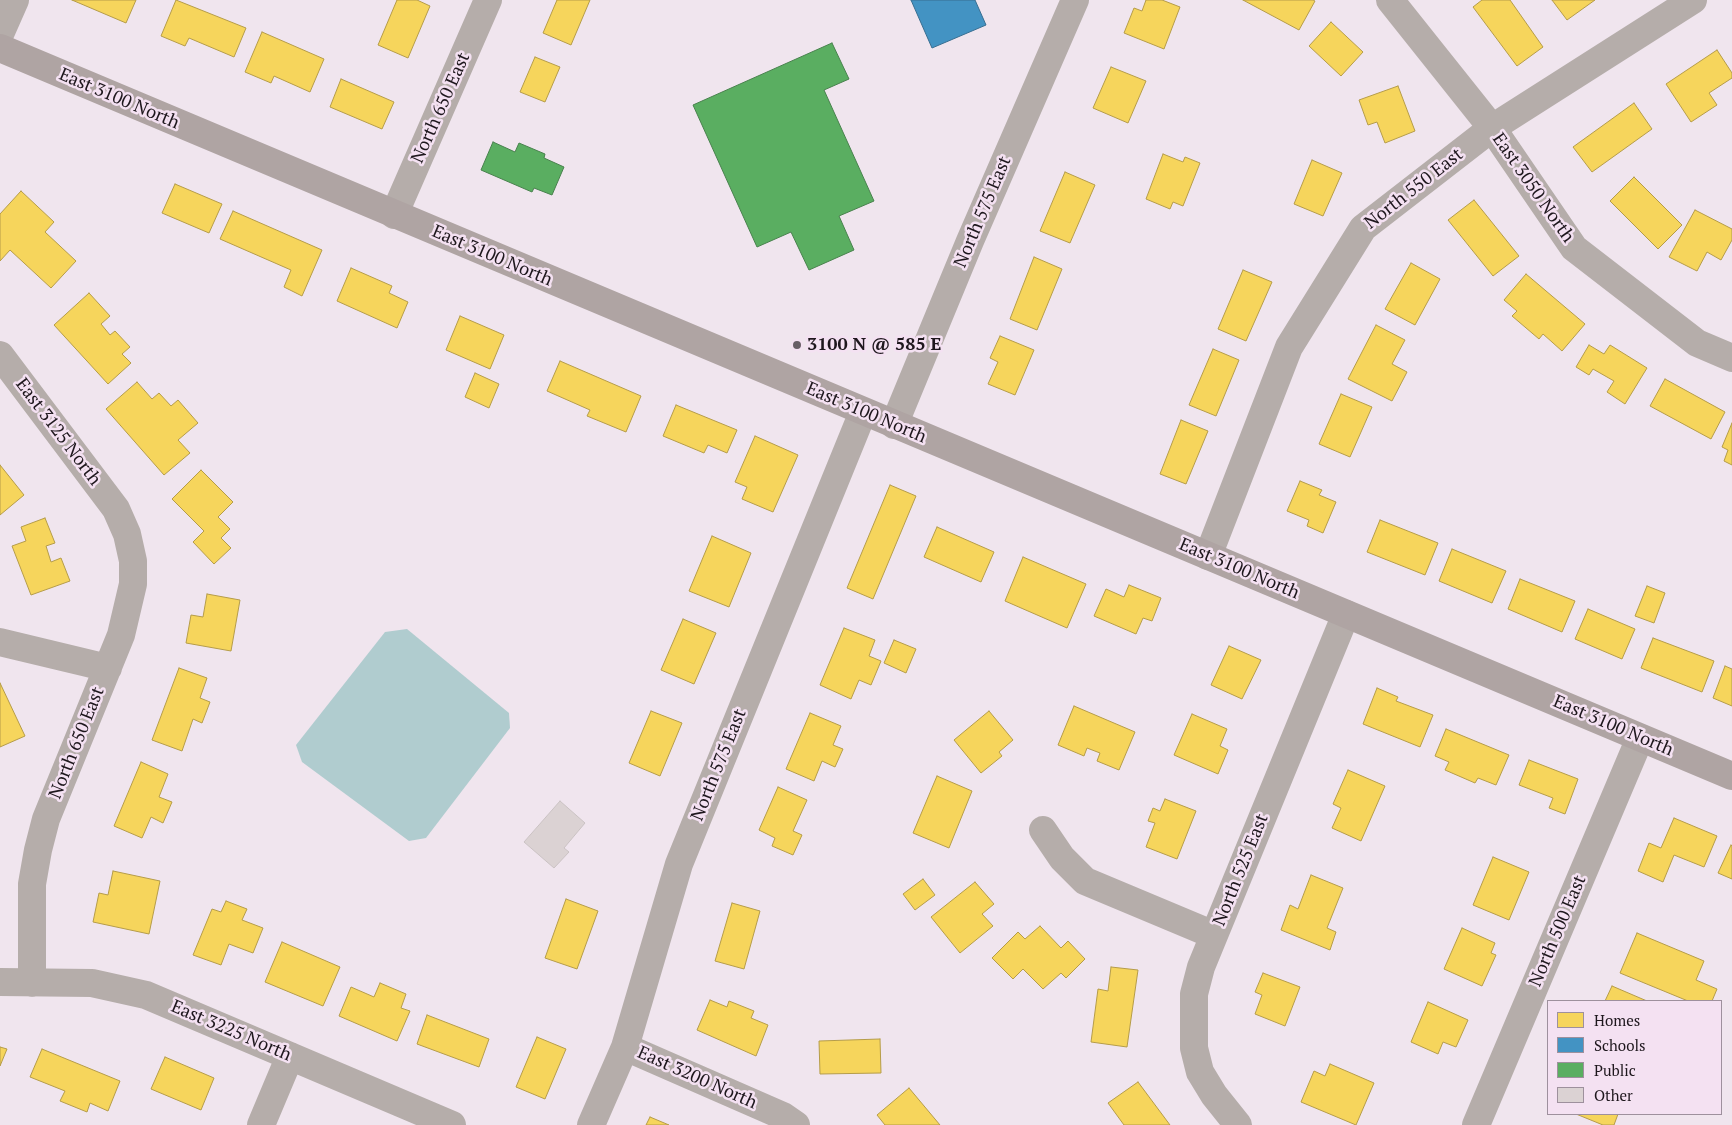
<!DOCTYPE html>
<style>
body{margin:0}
#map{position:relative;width:1732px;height:1125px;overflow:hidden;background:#f0e5ee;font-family:"PT Serif",serif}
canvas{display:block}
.legend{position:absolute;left:1547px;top:1000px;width:175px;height:115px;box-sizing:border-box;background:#f4e1f2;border:1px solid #9e909d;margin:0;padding:6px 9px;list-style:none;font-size:15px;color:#1e171d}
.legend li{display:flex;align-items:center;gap:10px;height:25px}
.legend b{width:25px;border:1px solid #9e909d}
</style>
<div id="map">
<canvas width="1732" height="1125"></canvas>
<ul class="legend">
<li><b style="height:14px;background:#f6d55c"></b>Homes</li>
<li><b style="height:14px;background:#4393c3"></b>Schools</li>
<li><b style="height:14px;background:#5aae61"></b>Public</li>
<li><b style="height:14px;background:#dbd2d3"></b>Other</li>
</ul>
</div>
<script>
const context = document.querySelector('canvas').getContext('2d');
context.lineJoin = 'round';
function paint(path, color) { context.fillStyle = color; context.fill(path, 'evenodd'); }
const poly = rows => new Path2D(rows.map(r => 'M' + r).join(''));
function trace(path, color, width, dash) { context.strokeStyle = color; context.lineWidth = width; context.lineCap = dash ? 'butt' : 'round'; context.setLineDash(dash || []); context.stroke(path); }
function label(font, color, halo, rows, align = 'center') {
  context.font = font + ' "PT Serif",serif'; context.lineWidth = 5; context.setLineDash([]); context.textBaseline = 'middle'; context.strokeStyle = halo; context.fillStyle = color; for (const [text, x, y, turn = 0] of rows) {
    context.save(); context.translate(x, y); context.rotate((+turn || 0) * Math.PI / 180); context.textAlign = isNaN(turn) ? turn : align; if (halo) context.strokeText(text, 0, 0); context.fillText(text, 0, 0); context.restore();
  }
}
paint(poly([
 [407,629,509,713,510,728,426,838,409,841,302,762,296,745,385,632]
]), '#b0cccf');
const homes = poly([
 [72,0,136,0,126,23,72,0],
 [176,0,246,28,234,57,189,38,185,46,161,36,176,0],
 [397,0,417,0,430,6,408,58,378,45,397,0],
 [557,0,590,0,571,45,543,33,557,0],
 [1146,0,1162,0,1180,7,1164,49,1124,33,1134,8,1142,11,1146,0],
 [1243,0,1313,0,1315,1,1299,30,1243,0],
 [1482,0,1510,0,1543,47,1517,66,1473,7,1482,0],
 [1552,0,1595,0,1567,20,1552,0],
 [1331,22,1363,52,1341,76,1309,46,1331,22],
 [262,32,324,59,310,92,274,76,271,83,245,72,262,32],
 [1717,50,1732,73,1732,78,1709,93,1717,105,1691,122,1666,84,1717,50],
 [535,57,560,67,545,102,520,92,535,57],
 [1111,67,1146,81,1128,123,1093,108,1111,67],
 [341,79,394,102,382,129,330,107,341,79],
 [1398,86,1415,131,1385,143,1377,122,1368,125,1359,100,1398,86],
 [1634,103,1652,129,1592,172,1573,147,1634,103],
 [1163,154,1183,162,1185,157,1200,163,1183,206,1173,202,1170,209,1146,199,1163,154],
 [1312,160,1342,173,1323,216,1294,204,1312,160],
 [1065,172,1095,185,1070,243,1040,231,1065,172],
 [1634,177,1682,225,1658,249,1610,201,1634,177],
 [175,184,222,204,209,233,162,213,175,184],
 [21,191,54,222,45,232,76,261,51,288,10,250,0,261,0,214,21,191],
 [1474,200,1519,256,1493,276,1448,220,1474,200],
 [1695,210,1732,229,1732,240,1721,260,1707,252,1697,271,1669,257,1695,210],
 [233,211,322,250,302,296,284,287,291,270,220,239,233,211],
 [1034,257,1062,269,1037,330,1010,319,1034,257],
 [1411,263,1440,279,1415,325,1385,309,1411,263],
 [351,268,392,286,389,293,408,302,397,328,337,301,351,268],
 [1243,270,1272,282,1246,341,1218,329,1243,270],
 [1526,274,1585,324,1562,351,1543,334,1539,339,1512,316,1517,311,1504,300,1526,274],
 [89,293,110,316,101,324,110,335,115,331,130,347,122,354,131,363,108,384,54,325,89,293],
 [460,316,504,335,490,369,446,350,460,316],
 [1376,325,1405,340,1392,364,1407,372,1392,401,1348,379,1376,325],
 [1000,336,1034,350,1015,395,988,384,998,362,990,358,1000,336],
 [1589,345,1604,354,1610,345,1647,368,1625,404,1607,392,1614,381,1593,369,1589,375,1576,367,1589,345],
 [1213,349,1239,360,1216,416,1189,405,1213,349],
 [560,361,641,396,626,432,587,416,590,410,547,391,560,361],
 [475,373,499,384,489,408,465,397,475,373],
 [1665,379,1725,412,1711,439,1650,406,1665,379],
 [137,382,152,399,159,393,171,406,178,400,198,423,178,440,190,453,164,475,106,409,137,382],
 [1341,394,1372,407,1350,457,1319,444,1341,394],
 [676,405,737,430,727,453,708,445,704,453,663,436,676,405],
 [1181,420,1208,431,1186,484,1160,474,1181,420],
 [1732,423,1732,465,1724,461,1728,450,1722,447,1732,423],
 [755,436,798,455,773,512,742,499,747,487,735,482,755,436],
 [0,465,24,495,0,515,0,465],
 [201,470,233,502,218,517,230,529,221,538,231,548,214,564,193,542,204,531,172,499,201,470],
 [1300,481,1322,490,1319,495,1336,502,1323,533,1307,526,1309,520,1287,511,1300,481],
 [890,485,916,496,873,599,847,588,890,485],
 [45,518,55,543,46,546,51,562,61,558,70,581,31,595,12,546,26,541,21,527,45,518],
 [1380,520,1438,543,1425,575,1367,552,1380,520],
 [937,527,994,552,981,582,924,557,937,527],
 [712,536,751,553,729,607,689,591,712,536],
 [1452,549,1506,571,1492,603,1439,581,1452,549],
 [1023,557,1086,584,1067,628,1005,601,1023,557],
 [1520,579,1575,601,1562,632,1508,609,1520,579],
 [1129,585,1161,598,1152,621,1143,618,1136,634,1094,616,1106,589,1124,597,1129,585],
 [1647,586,1665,593,1654,623,1635,616,1647,586],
 [207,594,240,600,231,651,186,643,191,615,203,617,207,594],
 [1588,609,1635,629,1622,659,1575,639,1588,609],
 [683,619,716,633,694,684,661,670,683,619],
 [844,628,875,640,869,656,881,661,871,685,859,680,851,699,820,685,844,628],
 [1653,638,1714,661,1702,692,1641,668,1653,638],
 [894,640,916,649,906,673,884,663,894,640],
 [1229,646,1261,660,1242,699,1211,685,1229,646],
 [1725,666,1732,669,1732,706,1713,698,1725,666],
 [179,668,207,678,200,698,210,702,202,723,193,719,182,751,152,740,179,668],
 [0,683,25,736,0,747,0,683],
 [1377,688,1398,697,1396,701,1433,715,1420,747,1363,724,1377,688],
 [1074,706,1135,732,1119,770,1097,761,1100,753,1087,748,1084,756,1058,745,1074,706],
 [651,711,682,723,660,776,629,763,651,711],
 [989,711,1013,740,999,752,1002,756,981,773,954,740,989,711],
 [810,713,841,726,833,745,843,749,835,767,822,761,814,781,786,769,810,713],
 [1192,714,1227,729,1220,746,1228,750,1218,774,1174,755,1192,714],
 [1446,729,1509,755,1496,785,1478,778,1475,783,1445,770,1449,762,1435,756,1446,729],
 [1529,760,1578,779,1565,814,1549,808,1553,798,1519,785,1529,760],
 [141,762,168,774,159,797,172,802,163,823,151,817,142,838,114,826,141,762],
 [1348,770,1385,786,1361,841,1332,828,1341,808,1333,804,1348,770],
 [937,776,972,791,949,848,913,833,937,776],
 [778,787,807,800,793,831,802,835,793,855,772,846,775,838,759,830,778,787],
 [1165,799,1196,811,1177,859,1146,847,1155,823,1148,821,1153,808,1160,811,1165,799],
 [1674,818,1717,836,1704,867,1674,855,1663,882,1638,871,1649,843,1661,848,1674,818],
 [1731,845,1732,846,1732,879,1718,873,1731,845],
 [1493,857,1529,872,1509,920,1473,905,1493,857],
 [113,871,160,881,149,934,93,922,99,893,108,895,113,871],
 [1311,875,1343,888,1327,928,1336,932,1330,950,1281,930,1290,905,1298,909,1311,875],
 [923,879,935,895,915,910,903,894,923,879],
 [975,882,994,904,982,914,993,926,960,953,931,917,975,882],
 [566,899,598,911,577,969,545,958,566,899],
 [226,901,247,909,242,920,263,928,253,953,229,944,221,965,193,955,212,909,221,912,226,901],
 [732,903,760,911,744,969,715,961,732,903],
 [1040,926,1061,948,1068,941,1085,959,1066,978,1061,973,1043,989,1023,969,1013,979,992,958,1018,932,1025,939,1040,926],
 [1462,928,1495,943,1491,953,1496,955,1482,986,1444,969,1462,928],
 [1637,933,1704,961,1696,980,1717,989,1712,1001,1688,1001,1620,973,1637,933],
 [282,942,340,967,323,1006,265,982,282,942],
 [1111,967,1138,970,1127,1047,1091,1042,1098,989,1108,991,1111,967],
 [1263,973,1300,987,1285,1026,1255,1014,1262,995,1255,992,1263,973],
 [380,983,406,994,401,1008,410,1011,397,1041,339,1016,351,987,374,997,380,983],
 [1612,986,1647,1001,1605,1001,1612,986],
 [710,1000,727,1007,729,1001,754,1011,751,1018,768,1025,756,1056,697,1030,710,1000],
 [1428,1002,1468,1020,1456,1047,1443,1042,1438,1054,1411,1042,1428,1002],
 [427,1015,489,1039,479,1067,417,1044,427,1015],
 [537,1037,566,1049,545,1099,516,1087,537,1037],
 [880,1039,881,1073,820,1074,819,1041,880,1039],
 [0,1047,7,1049,0,1066,0,1047],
 [42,1049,120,1081,108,1111,90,1103,87,1112,60,1101,65,1091,30,1077,42,1049],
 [165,1057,214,1078,201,1110,151,1089,165,1057],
 [1330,1064,1374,1083,1356,1125,1301,1102,1314,1071,1325,1076,1330,1064],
 [1138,1082,1170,1125,1124,1125,1108,1103,1138,1082],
 [909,1088,940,1125,885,1125,877,1115,909,1088],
 [1576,1114,1618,1114,1614,1125,1603,1125,1576,1114],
 [650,1117,669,1125,646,1125,650,1117]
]);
paint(homes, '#f6d55c');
trace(homes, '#b59c49', 1);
const schools = poly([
 [911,0,975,0,986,25,932,48,911,0]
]);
paint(schools, '#4393c3');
trace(schools, '#386e91', 1);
const public = poly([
 [832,43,849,79,824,90,874,201,839,216,854,250,809,270,791,232,757,247,693,105,832,43],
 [493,142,515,152,519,143,545,154,544,158,564,167,552,195,534,188,532,192,481,170,493,142]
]);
paint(public, '#5aae61');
trace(public, '#48814d', 1);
const building = poly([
 [560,801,585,823,564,848,569,852,554,868,524,842,560,801]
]);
paint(building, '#dbd2d3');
trace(building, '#cac2c3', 1);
trace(poly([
 [1390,0,1492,128,1574,248,1697,343,1732,358],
 [0,34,15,0],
 [394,215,488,0],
 [0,355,116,509,127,534,133,561,133,584,121,635,46,819,38,850,32,884,32,983],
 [894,425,970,241,1075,0],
 [1208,556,1289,347,1363,228,1492,128,1693,0],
 [0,642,108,668],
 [1043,830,1062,858,1085,881,1214,935],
 [0,982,92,983,146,995,452,1125],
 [625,1047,783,1116,796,1125],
 [261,1125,290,1056],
 [591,1125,625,1047,679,864,863,412],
 [1238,1125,1214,1095,1200,1072,1194,1048,1194,994,1201,967,1346,614],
 [1476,1125,1640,738]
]), '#b5adaa', 28);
trace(poly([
 [0,48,1732,776]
]), '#afa4a3', 28);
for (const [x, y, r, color] of [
 [797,345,5,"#685f66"]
]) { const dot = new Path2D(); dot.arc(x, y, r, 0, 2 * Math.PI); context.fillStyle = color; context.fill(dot); trace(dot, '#f4e1f2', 2); }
label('18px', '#1e171d', '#f4e1f2', [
 ["East 3100 North",119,99,23],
 ["North 650 East",441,108,-66],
 ["East 3050 North",1533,188,55],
 ["North 550 East",1414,189,-38],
 ["North 575 East",983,212,-67],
 ["East 3100 North",492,256,23],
 ["East 3100 North",866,413,23],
 ["East 3125 North",58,432,53],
 ["East 3100 North",1239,569,23],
 ["East 3100 North",1613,726,23],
 ["North 650 East",77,743,-68],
 ["North 575 East",719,765,-68],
 ["North 525 East",1241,870,-68],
 ["North 500 East",1558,931,-67],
 ["East 3225 North",231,1031,23],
 ["East 3200 North",697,1078,24]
]);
label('bold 18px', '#1e171d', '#f4e1f2', [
 ["3100 N @ 585 E",807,345]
], 'left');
</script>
